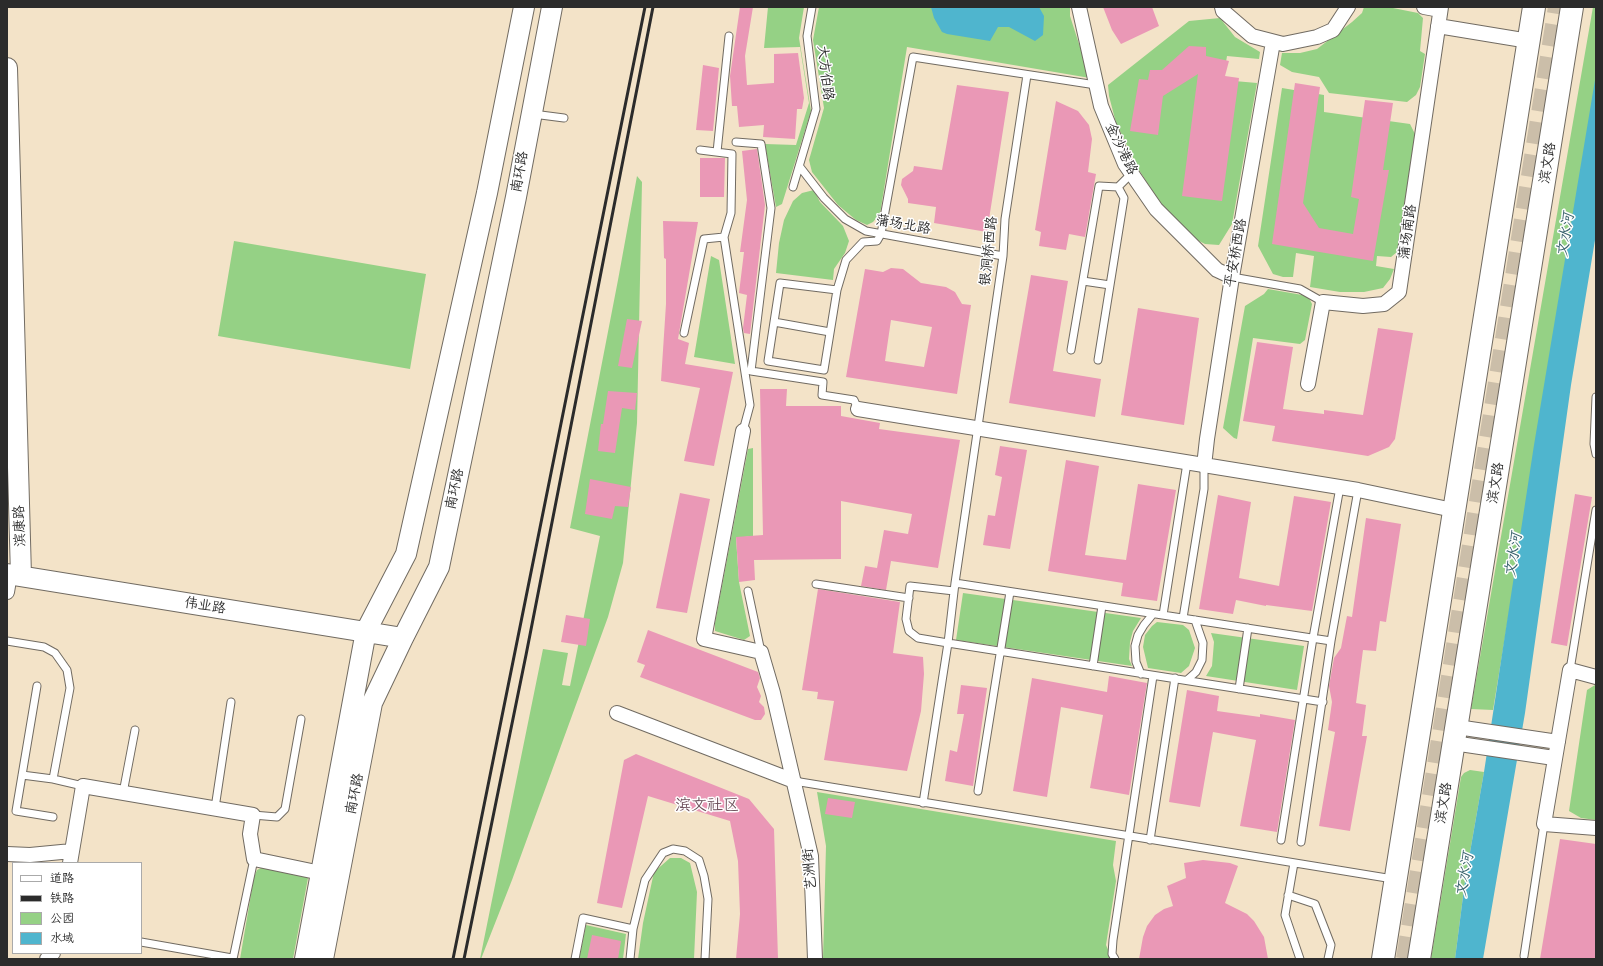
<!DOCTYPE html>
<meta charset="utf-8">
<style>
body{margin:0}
#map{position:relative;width:1603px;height:966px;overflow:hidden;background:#f3e3c8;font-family:"Shantell Sans","LXGW WenKai TC",sans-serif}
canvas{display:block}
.frame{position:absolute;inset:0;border:8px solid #2b2b2b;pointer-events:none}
.legend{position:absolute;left:12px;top:862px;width:130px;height:92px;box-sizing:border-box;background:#fff;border:1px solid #aaa;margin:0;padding:5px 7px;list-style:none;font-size:12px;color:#2b2b2b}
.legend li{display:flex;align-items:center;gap:8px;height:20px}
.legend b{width:20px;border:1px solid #aaa}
</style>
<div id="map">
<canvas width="1603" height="966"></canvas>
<div class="frame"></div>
<ul class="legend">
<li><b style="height:5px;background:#fff"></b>道路</li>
<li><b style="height:5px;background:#2b2b2b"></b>铁路</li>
<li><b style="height:11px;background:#95d185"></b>公园</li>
<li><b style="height:11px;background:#4fb5ce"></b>水域</li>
</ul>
</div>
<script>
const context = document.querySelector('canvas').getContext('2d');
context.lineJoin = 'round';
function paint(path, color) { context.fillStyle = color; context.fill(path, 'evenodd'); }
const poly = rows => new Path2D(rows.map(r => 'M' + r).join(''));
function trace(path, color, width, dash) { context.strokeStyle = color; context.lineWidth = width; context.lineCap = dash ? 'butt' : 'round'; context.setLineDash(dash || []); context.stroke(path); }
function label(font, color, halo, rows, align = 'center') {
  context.font = font + ' "Shantell Sans","LXGW WenKai TC",sans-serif'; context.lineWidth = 3; context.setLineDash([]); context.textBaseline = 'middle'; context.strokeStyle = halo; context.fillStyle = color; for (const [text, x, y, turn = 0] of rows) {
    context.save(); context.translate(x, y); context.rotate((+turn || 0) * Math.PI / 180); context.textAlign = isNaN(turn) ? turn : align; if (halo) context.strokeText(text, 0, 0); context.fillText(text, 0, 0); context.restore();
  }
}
paint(poly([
 [768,7,804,7,799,38,811,111,782,204,776,207,765,144,796,145,809,103,800,47,764,48],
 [819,7,1070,7,1070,16,1090,78,907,47,880,214,873,222,867,225,856,220,838,205,812,172,809,160,824,108,813,40],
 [1364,7,1388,7,1418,13,1423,18,1420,51,1425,54,1420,87,1416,95,1407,102,1329,93,1319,77,1292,72,1280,65,1282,53,1300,53,1317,49,1352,22,1362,13],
 [1593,7,1596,7,1596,85,1493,710,1471,709],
 [1220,18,1235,37,1260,52,1259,59,1227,56,1223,80,1257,83,1232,224,1219,245,1205,244,1193,238,1170,218,1139,170,1116,123,1109,96,1108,85,1189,21],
 [1282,88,1324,95,1324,112,1410,124,1415,134,1397,252,1391,257,1377,256,1376,266,1394,269,1390,279,1383,288,1364,292,1340,292,1310,287,1314,256,1296,253,1293,277,1283,277,1273,274,1258,246],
 [637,176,642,182,637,423,623,563,608,617,512,880,481,959,480,959,543,649,568,653,562,685,570,686,600,536,570,528,618,280],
 [814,190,820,202,843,226,849,241,845,253,834,269,833,280,776,273,779,243,784,220,793,201,802,193],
 [234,241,426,274,410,369,218,336],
 [711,256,719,260,735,364,694,357],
 [1268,289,1308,296,1312,304,1305,340,1300,344,1253,338,1237,439,1234,438,1223,428,1245,306,1264,294],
 [753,448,753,536,736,538,739,582,750,636,744,640,715,631,715,623,748,449],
 [963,593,1141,618,1133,631,1130,642,1129,659,1132,666,956,640],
 [1157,622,1183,625,1189,630,1195,648,1189,666,1181,673,1148,668,1143,647,1145,635,1152,626],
 [1211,633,1304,646,1297,690,1206,676,1212,666,1214,642],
 [1595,685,1596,685,1596,820,1581,818,1569,811,1587,690],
 [1470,770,1484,772,1465,881,1455,959,1431,959,1461,777,1464,773],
 [817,792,1116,841,1113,865,1116,881,1106,945,1112,959,823,959,826,846],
 [670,858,681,858,690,863,697,892,694,959,638,959,643,923,654,872],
 [267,865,302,872,308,878,293,959,240,959,254,877,257,870],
 [586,925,626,934,623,959,579,959]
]), '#95d185');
paint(poly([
 [931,7,1039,7,1044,16,1043,35,1035,41,1009,27,998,27,990,41,947,34,942,32,934,18],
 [1596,74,1596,234,1571,385,1525,713,1483,959,1455,959,1465,881,1484,772,1534,445]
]), '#4fb5ce');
paint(poly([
 [740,7,753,7,745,56,747,85,774,83,774,54,798,53,804,98,802,109,797,109,795,139,763,137,764,125,739,127,737,106,732,106,730,76],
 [1103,7,1152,7,1159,26,1121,44,1112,30],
 [1189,46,1206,47,1206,56,1229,61,1225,76,1239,78,1222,201,1182,196,1198,74,1163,96,1158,135,1130,131,1139,79,1148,80,1150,70,1162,70],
 [703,65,719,68,713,131,696,130],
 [1295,83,1320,87,1303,203,1319,228,1353,234,1359,199,1351,197,1365,100,1393,103,1383,170,1389,170,1373,261,1272,244],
 [957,85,1009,92,987,232,934,223,936,207,908,203,908,199,901,185,902,179,913,171,914,166,942,170],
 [1056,101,1078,111,1089,125,1092,139,1088,172,1096,174,1085,237,1069,234,1066,250,1039,246,1041,232,1035,230],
 [757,149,765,205,750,334,744,333,743,328,747,295,739,293,744,252,740,252,747,200,742,151],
 [700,158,725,158,724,197,700,197],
 [663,221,698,222,678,339,689,343,685,364,733,372,714,466,684,461,700,388,661,381,666,304,666,259,664,258],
 [891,268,903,269,921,283,946,287,955,292,962,304,971,305,957,394,846,377,865,269,883,272],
 [891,320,932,327,924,367,885,361],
 [1031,275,1068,281,1053,371,1101,379,1095,417,1009,403],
 [1138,308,1199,318,1184,425,1121,415],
 [627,319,642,321,632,368,618,366],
 [1378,328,1413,333,1395,439,1389,447,1368,456,1272,441,1275,426,1243,421,1257,342,1293,347,1283,409,1324,414,1324,410,1363,415],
 [760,389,787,389,786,406,841,406,841,416,880,423,879,429,960,440,938,568,891,561,886,590,861,586,865,566,877,568,884,530,908,534,912,514,841,501,841,559,754,560,755,580,739,582,736,537,763,535],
 [608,391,637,393,635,410,622,408,615,453,598,451,601,424,603,424],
 [1000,446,1027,450,1010,549,983,545,988,515,995,516,1002,477,995,475],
 [1066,460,1099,466,1085,555,1126,560,1138,484,1176,490,1157,601,1121,596,1123,583,1048,571],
 [590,479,631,487,628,507,615,506,612,519,585,514],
 [680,493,710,499,687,613,656,608],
 [1575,494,1592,497,1567,646,1551,643],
 [1218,495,1251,502,1239,578,1279,586,1294,496,1331,502,1312,611,1266,605,1266,606,1236,600,1233,614,1199,609],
 [1366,518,1401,524,1386,622,1380,621,1376,651,1363,650,1356,703,1366,705,1362,736,1367,736,1350,831,1319,826,1335,732,1328,730,1332,702,1329,686,1334,658,1341,648,1347,616,1352,617],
 [818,589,900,602,893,653,923,657,924,674,921,711,907,771,824,760,834,701,817,699,818,692,802,690],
 [566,615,590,619,586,646,561,642],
 [648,630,758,672,760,678,757,687,761,696,759,702,764,707,765,714,761,720,755,720,640,677,645,665,637,662],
 [1109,676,1147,683,1129,795,1090,788,1103,715,1061,707,1047,797,1013,791,1032,678,1107,692],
 [961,685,987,688,973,786,945,781,950,750,957,752,964,714,957,714],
 [1187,690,1219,696,1217,711,1260,717,1260,714,1295,720,1277,832,1240,826,1256,740,1213,732,1200,807,1169,802],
 [636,754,749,799,774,829,778,959,736,959,740,914,738,861,730,821,648,796,622,908,597,903,624,760],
 [828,798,855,802,852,818,825,814],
 [1560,839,1596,844,1596,959,1540,959],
 [1203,860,1230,863,1238,866,1225,903,1247,914,1254,921,1264,937,1268,959,1139,959,1143,937,1147,926,1155,915,1164,909,1173,906,1167,886,1186,878,1184,863],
 [592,935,621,941,618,959,587,959]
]), '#ea98b6');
trace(poly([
 [1407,959,1559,7]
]), '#cbbea9', 22, [22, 11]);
const service = poly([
 [533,114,564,118],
 [736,142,761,144,771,208,751,371,823,382,822,395,854,400,858,409],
 [700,150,732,154,731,213,724,237,750,405,743,431],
 [717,152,729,36],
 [800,167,824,198,845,219,866,231,1003,256],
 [793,187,816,109,807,36,812,7],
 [1232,277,1300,289,1323,302],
 [1083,281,1110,285],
 [837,290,780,283,768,361,824,370,837,290,846,260,863,242,877,241,881,234,913,57,1096,85],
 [774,322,830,332],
 [684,333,704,239,724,237],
 [1071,350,1099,186,1118,187,1132,173],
 [1098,360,1124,198,1118,187],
 [1596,397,1594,444,1596,454],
 [955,583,1331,641],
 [816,584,909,598],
 [748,591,761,652],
 [954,591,910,586,906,619,909,631,918,638,948,643,1323,702],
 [1163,615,1187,463],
 [1183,618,1204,489,1204,466],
 [7,641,44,647,55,653,67,670,70,688,53,779],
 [1093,666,1102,606],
 [1570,670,1596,510],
 [1141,674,1136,662,1135,646,1138,635,1144,625,1153,614],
 [1187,680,1196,672,1202,660,1203,643,1195,620],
 [37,686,16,811,53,817],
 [1239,689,1248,628],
 [22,775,53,779,83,786],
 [794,781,1393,879],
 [978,791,1010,592],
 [123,793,135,730],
 [923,803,948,643,955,583,1003,256,1005,219,1027,75],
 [215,808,231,702],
 [253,815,277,817,285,809,301,719],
 [1150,840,1175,678],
 [1281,840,1313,638,1340,487],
 [1301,842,1331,641,1358,490],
 [1294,863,1285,915,1300,959],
 [1288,895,1315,904,1331,945,1328,959],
 [141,942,232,958],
 [1524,956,1544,824],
 [233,959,254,859],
 [575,959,583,918,633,929],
 [630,959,633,929,645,880,663,853,673,849,685,851,699,860,704,876,708,899,705,959],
 [1115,959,1112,954,1113,940,1153,676]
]);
const minor = poly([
 [1079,7,1101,106,1125,164,1156,209,1217,270,1232,277],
 [1222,7,1223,11,1252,36,1283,44,1317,37,1333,30,1348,7],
 [1424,7,1440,10],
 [1438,26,1529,41],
 [1308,384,1323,302,1363,306,1384,304,1399,292,1441,7],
 [858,409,1358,490,1453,510],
 [743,431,704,639,761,652,773,693,811,856,815,959],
 [1204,466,1207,439,1232,277,1273,42],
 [7,592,10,574],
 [1596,677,1570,670,1544,824,1596,828],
 [617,713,794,781],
 [1457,727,1558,742],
 [1453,743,1554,758],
 [7,854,30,855,72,851],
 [70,863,83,786,253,815,250,834,254,859,321,873],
 [47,959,53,953]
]);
const secondary = poly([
 [7,68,21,576],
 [7,574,403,638],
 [305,959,366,631,406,554,487,193,524,7],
 [323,959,372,703,403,638,439,567,516,197,552,7]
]);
const primary = poly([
 [1383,959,1534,7],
 [1419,959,1572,7]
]);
trace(service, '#716b62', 9);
trace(minor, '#716b62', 16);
trace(secondary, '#716b62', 22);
trace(primary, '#716b62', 24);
trace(service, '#fff', 7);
trace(minor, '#fff', 14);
trace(secondary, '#fff', 20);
trace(primary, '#fff', 22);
trace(poly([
 [453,959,645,7],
 [464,959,526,655,653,7]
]), '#2b2b2b', 3);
label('14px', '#2b2b2b', '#fff', [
 ["大方伯路",825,73,83],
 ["金沙港路",1121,149,64],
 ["滨文路",1548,163,-81],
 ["南环路",520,172,-80],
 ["蒲场北路",903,225,10],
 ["蒲场南路",1408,232,-82],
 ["银洞桥西路",989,251,-84],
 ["平安桥西路",1236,253,-80],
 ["滨文路",1496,483,-81],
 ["南环路",455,489,-78],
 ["滨康路",20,526,-92],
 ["伟业路",205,606,9],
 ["南环路",355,794,-79],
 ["滨文路",1444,803,-81],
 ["艺洲街",810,869,-95]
]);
label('italic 15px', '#39626c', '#fff', [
 ["文水河",1566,235,-81],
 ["文水河",1514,555,-81],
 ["文水河",1465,875,-80]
]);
label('16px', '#6e515c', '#fff', [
 ["滨文社区",707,806]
]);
</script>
